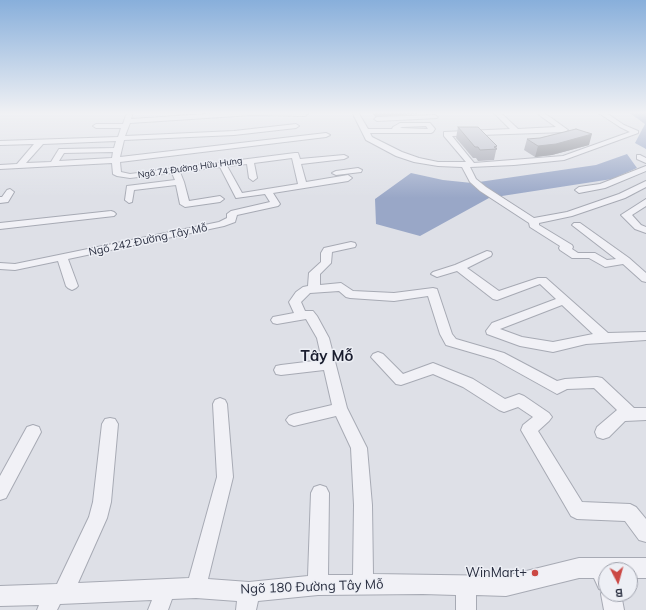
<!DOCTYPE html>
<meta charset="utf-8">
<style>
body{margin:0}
#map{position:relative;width:646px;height:610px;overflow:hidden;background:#dee0e7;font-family:Mulish,sans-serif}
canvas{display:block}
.north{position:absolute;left:598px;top:562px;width:40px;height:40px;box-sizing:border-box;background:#edeff5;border:1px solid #9ea1ac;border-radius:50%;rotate:174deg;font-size:11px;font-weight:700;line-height:16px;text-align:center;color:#272c3e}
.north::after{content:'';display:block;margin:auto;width:14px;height:18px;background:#cb4844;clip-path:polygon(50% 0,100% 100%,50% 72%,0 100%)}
</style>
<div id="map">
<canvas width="646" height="610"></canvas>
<div class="north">B</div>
</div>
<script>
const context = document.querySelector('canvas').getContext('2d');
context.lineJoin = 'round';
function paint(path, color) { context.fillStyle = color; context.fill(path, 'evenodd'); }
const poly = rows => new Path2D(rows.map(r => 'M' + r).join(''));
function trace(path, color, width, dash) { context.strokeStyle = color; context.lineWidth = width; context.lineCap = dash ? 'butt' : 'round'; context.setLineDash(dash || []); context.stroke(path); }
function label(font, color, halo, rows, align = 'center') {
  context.font = font + ' Mulish,sans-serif'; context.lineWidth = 3; context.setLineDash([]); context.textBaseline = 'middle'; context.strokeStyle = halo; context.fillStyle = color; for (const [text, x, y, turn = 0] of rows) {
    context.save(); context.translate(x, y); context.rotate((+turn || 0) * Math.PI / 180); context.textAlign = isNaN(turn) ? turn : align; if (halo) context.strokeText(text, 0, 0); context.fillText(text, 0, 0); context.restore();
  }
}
paint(poly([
 [628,112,646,112,646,149,635,143,645,124],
 [627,154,637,168,612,179,489,198,420,236,376,224,375,199,411,173,443,180,472,183,596,165]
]), '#99a7c7');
const minor = poly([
 [127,112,133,112,131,119,236,112,306,112,308,114,305,116,252,115,130,123,125,136,234,131,296,124,299,126,296,128,234,135,124,140,120,157,326,133,330,135,326,137,120,162,121,172,130,174,295,153,298,153,300,159,344,155,348,157,344,159,301,164,306,182,348,175,352,178,348,181,273,193,280,204,278,206,237,215,235,222,224,226,68,259,78,286,76,288,72,290,68,288,66,286,58,261,15,270,0,269,0,263,15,264,219,222,227,218,227,214,231,211,270,202,265,194,236,198,220,167,180,172,184,182,189,201,220,196,224,199,220,202,185,207,180,204,176,185,134,190,132,202,129,203,125,200,127,186,175,180,172,173,130,178,117,176,113,174,112,163,0,169,0,165,17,164,34,144,0,145,0,141,118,137,121,128,96,128,93,126,96,124,123,124,127,112],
 [116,141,114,148,62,149,59,149,51,162,26,163,43,144,116,141],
 [113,152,112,158,59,161,64,153,113,152],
 [292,158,298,184,242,193,227,166,247,164,249,178,253,181,257,178,254,163,292,158],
 [352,112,358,112,368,129,392,129,393,127,400,123,430,123,435,129,433,132,431,133,370,133,372,137,402,152,419,158,438,162,466,162,444,136,444,132,510,129,493,112,500,112,518,129,556,127,535,112,543,112,568,130,565,132,452,136,474,163,563,156,630,132,620,127,597,112,605,112,624,125,638,131,638,133,564,160,514,165,470,167,476,179,486,187,534,218,567,212,619,194,646,181,646,187,625,198,572,216,539,223,539,225,572,245,573,247,572,249,578,253,595,253,607,260,616,259,572,225,574,223,580,223,629,258,646,273,646,282,642,281,623,264,605,267,589,258,572,258,560,250,559,248,560,246,530,227,529,223,480,191,470,182,462,167,438,166,414,162,396,156,366,140,352,112],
 [426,126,428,129,400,128,402,127,426,126],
 [435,115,438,117,437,118,377,121,374,119,377,117,435,115],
 [637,155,640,155,646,158,646,163,637,159,637,155],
 [646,166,646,171,605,188,579,193,575,190,579,187,600,184,646,166],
 [358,168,362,170,361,172,336,175,332,173,336,171,358,168],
 [10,189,14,192,8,202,0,203,0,197,2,197,7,190,10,189],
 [646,199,646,206,632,215,641,225,646,227,646,233,635,229,621,215,646,199],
 [111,211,114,212,116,214,114,216,0,229,0,223,111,211],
 [351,242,355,243,356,245,355,247,332,252,331,263,320,274,320,285,341,283,353,291,394,293,433,288,437,289,452,334,456,339,504,353,557,381,565,379,597,377,602,378,634,408,646,408,646,420,625,421,609,437,603,439,597,437,595,432,597,427,617,410,594,388,567,389,557,394,494,359,446,345,440,334,428,296,394,301,350,298,346,297,339,291,310,293,301,302,305,311,313,311,317,316,329,338,347,408,367,448,372,505,373,574,506,576,579,558,646,558,646,578,630,578,630,570,606,570,606,594,621,594,624,610,604,610,601,594,602,590,599,589,594,578,579,578,506,596,476,595,476,610,456,610,456,595,423,594,318,595,258,601,256,610,236,610,237,601,196,598,172,599,168,610,148,610,152,600,60,604,57,610,37,610,39,605,0,606,0,586,57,584,89,517,93,502,102,424,105,419,110,418,115,419,118,424,111,502,107,518,78,583,189,578,217,477,213,404,215,400,220,398,225,400,227,404,233,477,208,579,249,582,308,576,311,493,314,487,320,485,326,487,329,493,328,575,353,575,354,505,351,448,336,416,294,426,289,424,286,420,289,416,294,414,332,405,324,370,281,375,276,374,274,370,276,366,281,365,322,360,317,338,306,319,277,324,273,323,271,320,273,317,294,313,289,302,296,292,303,287,308,286,309,273,321,262,321,253,324,248,351,242],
 [487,251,491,252,492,254,491,256,467,268,499,291,538,278,546,278,608,333,646,332,646,340,586,344,553,352,520,346,487,334,486,331,492,323,556,299,540,284,497,300,493,299,457,271,437,277,431,274,433,272,455,265,487,251],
 [562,305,593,334,553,342,522,337,500,329,562,305],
 [378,352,383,354,403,374,433,363,473,379,505,399,519,394,524,396,549,413,552,417,549,421,538,431,582,502,630,504,636,507,646,519,646,542,639,540,625,521,577,519,571,516,521,430,523,425,533,417,518,407,504,412,499,410,463,387,433,374,401,385,396,384,371,357,373,354,378,352],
 [33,425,39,427,41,432,6,498,0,500,0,476,27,427,33,425]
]);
trace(minor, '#a7aab4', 2);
paint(minor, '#f1f1f6');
paint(poly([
 [372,112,417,112,417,114,375,117],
 [458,127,497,146,494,160,478,161,476,158,473,158,456,138],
 [527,139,589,145,552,155,535,157,524,150]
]), '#a1a3ae');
paint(poly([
 [592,134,589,145,552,155,535,157,538,146]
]), '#83858d');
const building = poly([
 [458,127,478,127,497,146,494,147,497,149,480,150,478,147,475,147,458,127],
 [576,129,592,134,556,144,538,146,527,139,540,138,576,129]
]);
paint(building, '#bbbeca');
trace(building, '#83858d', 1);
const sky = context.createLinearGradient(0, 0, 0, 198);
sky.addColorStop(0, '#88afdb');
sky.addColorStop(0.57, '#f0f1f4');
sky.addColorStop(1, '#f0f1f400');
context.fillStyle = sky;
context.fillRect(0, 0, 646, 198);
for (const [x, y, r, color] of [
 [535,573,4,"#cb4844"]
]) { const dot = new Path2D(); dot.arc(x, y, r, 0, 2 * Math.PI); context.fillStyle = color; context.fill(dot); trace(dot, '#edeff5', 1.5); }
label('9px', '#272c3e', '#edeff5', [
 ["Ngõ 74 Đường Hữu Hưng",190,168,-8]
]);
label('11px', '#272c3e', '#edeff5', [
 ["Ngõ 242 Đường Tây Mỗ",148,240,-12]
]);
label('13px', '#272c3e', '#edeff5', [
 ["WinMart+",527,573]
], 'right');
label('13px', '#272c3e', '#edeff5', [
 ["Ngõ 180 Đường Tây Mỗ",312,587,-2]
]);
label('bold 15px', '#1a1d2e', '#edeff5', [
 ["Tây Mỗ",327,356]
]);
</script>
